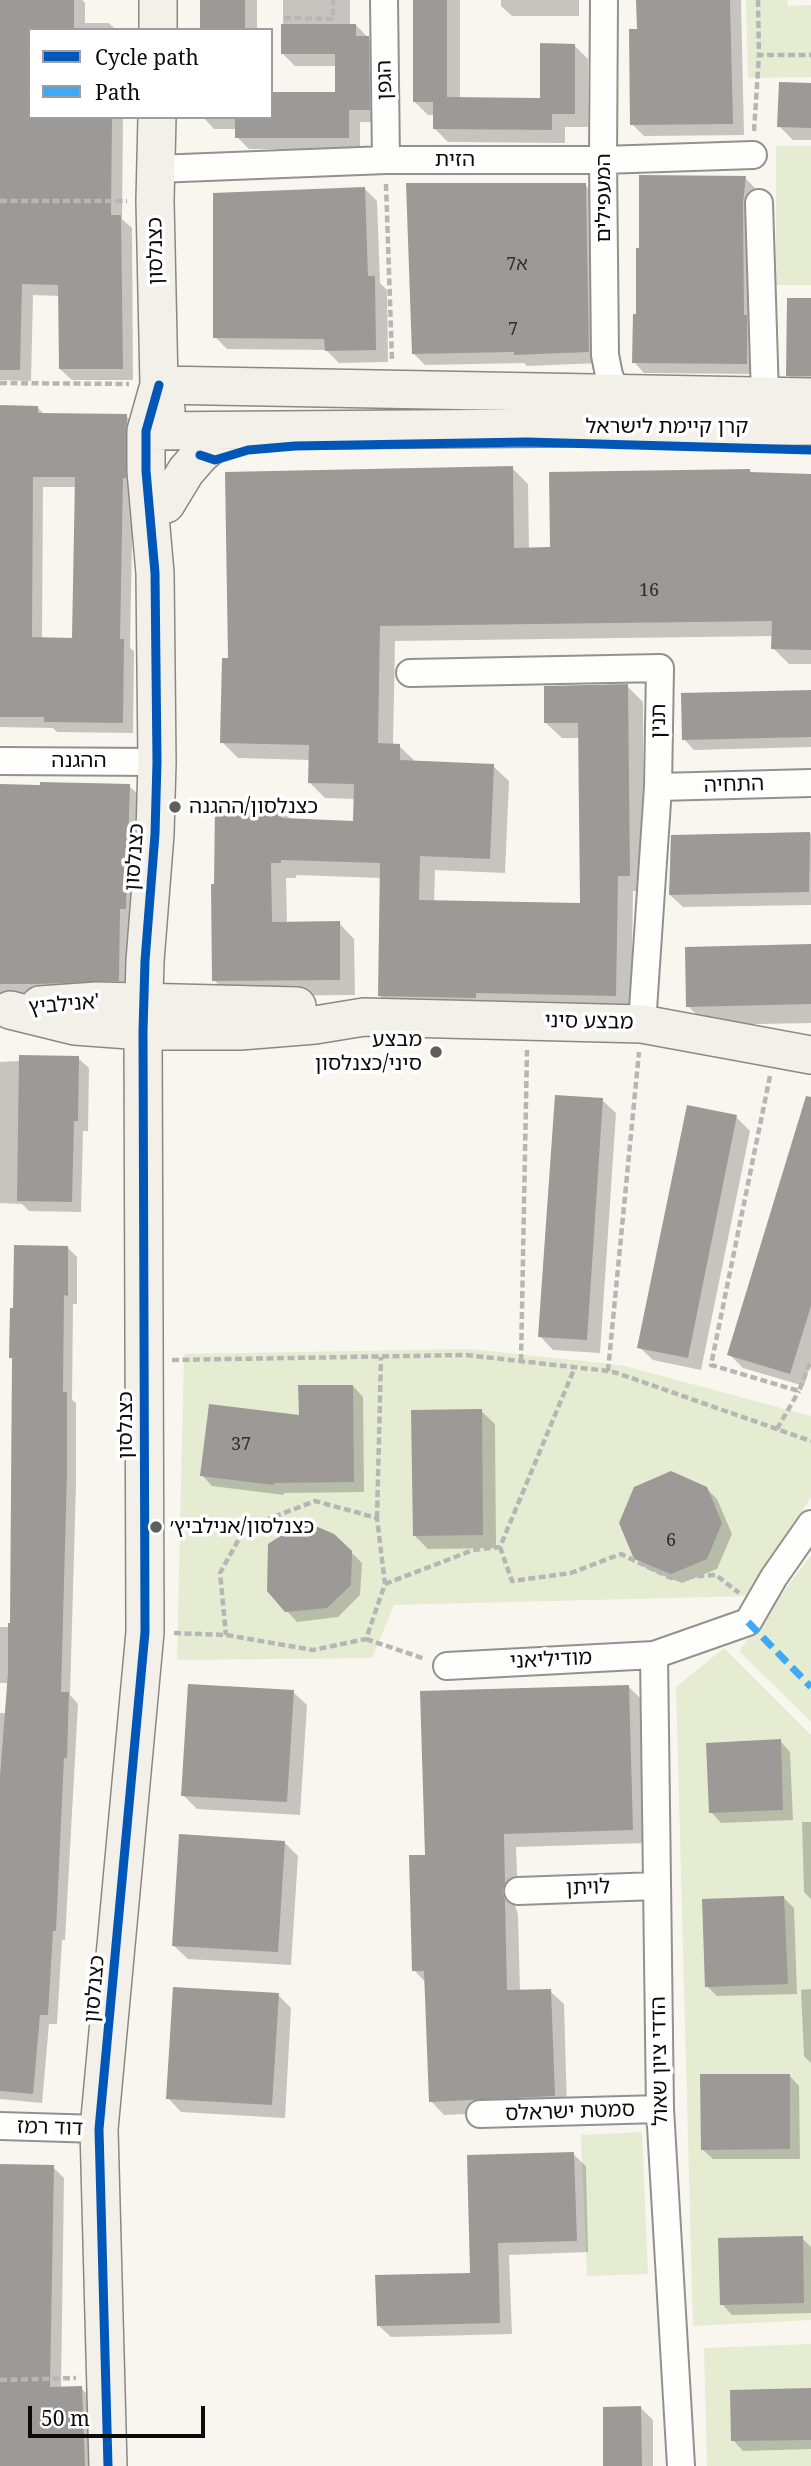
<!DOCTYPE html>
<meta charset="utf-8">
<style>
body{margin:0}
#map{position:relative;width:811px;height:2466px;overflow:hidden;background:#f9f6f0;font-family:"Noto Serif",serif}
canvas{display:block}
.legend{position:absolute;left:28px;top:28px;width:245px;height:91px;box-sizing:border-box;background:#fff;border:2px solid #9e9e9e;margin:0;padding:9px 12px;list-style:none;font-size:21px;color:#0c0c0c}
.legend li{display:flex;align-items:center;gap:14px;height:35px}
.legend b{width:35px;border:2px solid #9e9e9e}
.scale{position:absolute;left:28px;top:2406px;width:177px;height:32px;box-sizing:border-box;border:4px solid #0c0c0c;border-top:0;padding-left:9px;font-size:21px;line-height:24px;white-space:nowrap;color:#0c0c0c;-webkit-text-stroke:5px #fff;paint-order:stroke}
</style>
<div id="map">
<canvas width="811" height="2466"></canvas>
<ul class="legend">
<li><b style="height:9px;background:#0057b8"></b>Cycle path</li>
<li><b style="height:9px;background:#3fa9f5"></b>Path</li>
</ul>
<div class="scale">50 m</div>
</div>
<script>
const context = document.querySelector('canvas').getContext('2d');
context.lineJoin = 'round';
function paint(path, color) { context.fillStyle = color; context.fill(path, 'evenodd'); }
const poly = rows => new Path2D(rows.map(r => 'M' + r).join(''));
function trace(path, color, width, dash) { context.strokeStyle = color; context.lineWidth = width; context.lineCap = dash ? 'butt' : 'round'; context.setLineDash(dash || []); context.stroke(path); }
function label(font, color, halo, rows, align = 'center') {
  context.font = font + ' "Noto Serif","Noto Sans Hebrew",serif'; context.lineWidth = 7; context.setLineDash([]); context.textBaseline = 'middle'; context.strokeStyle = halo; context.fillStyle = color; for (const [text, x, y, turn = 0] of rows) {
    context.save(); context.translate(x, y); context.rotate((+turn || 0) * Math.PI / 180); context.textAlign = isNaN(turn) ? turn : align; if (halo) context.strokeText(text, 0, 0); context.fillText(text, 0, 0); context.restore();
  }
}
paint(poly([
 [746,0,787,0,788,6,811,5,811,77,748,78],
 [776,146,811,146,811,285,776,285],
 [470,1349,621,1365,811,1416,811,1497,750,1596,394,1605,372,1658,177,1660,184,1354],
 [811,1555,811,1722,739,1651],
 [724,1648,811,1735,811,2320,693,2326,676,1687],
 [642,2132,648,2274,587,2276,581,2135],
 [811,2344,811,2466,707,2466,704,2348]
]), '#e5ecd2');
paint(poly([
 [0,0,82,0,85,3,85,23,109,23,116,30,30,30,30,117,123,119,122,219,132,228,133,380,72,380,60,369,60,296,33,295,31,381,0,380],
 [202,0,257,0,257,30,202,30],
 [283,0,350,0,350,25,356,25,380,50,381,122,360,122,360,150,249,149,237,137,237,129,214,129,203,117,271,117,337,94,337,66,295,66,283,54],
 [415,0,460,0,460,99,542,100,575,46,588,59,588,127,565,127,565,143,448,142,435,129,435,115,428,115,414,101],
 [501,0,579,0,579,16,512,16,501,6],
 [638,0,741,0,744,135,644,136,632,124,638,31],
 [811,84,811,140,793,140,779,126],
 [745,178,755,188,753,215,756,374,644,373,634,362],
 [585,185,597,197,600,363,527,366,524,363,425,365,413,353],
 [365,189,377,201,380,283,387,290,388,362,339,363,326,350,227,349,215,337],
 [811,300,811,389,802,388,788,375],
 [0,407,37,407,44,414,126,416,137,427,133,488,130,648,134,651,133,733,57,732,53,728,0,727],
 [43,487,77,487,74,639,42,639],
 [512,468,528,484,529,549,552,549,750,471,752,474,811,475,811,664,789,664,773,648,774,636,395,641,393,746,399,746,416,762,493,766,509,781,505,873,435,870,434,902,582,905,580,738,562,738,546,723,627,686,643,702,644,891,633,891,631,1011,395,1011,379,995,382,878,296,875,296,878,286,878,287,923,339,923,354,939,355,995,229,996,214,980,282,810,292,821,354,823,355,799,325,798,309,782,310,760,238,758,222,742,229,660],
 [811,691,811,747,694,750,684,739],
 [0,786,129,786,142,798,130,992,0,997],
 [811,834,811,905,683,907,670,895,672,837],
 [811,946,811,1023,707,1025,688,1006],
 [78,1058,89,1068,88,1131,83,1131,81,1212,29,1211,22,1204,0,1203,0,1062],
 [602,1100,616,1113,600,1353,553,1350,540,1336],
 [736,1117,750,1131,701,1370,653,1360,639,1347],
 [811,1119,811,1362,804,1386,743,1368,729,1354],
 [68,1248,77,1257,77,1304,73,1304,72,1400,76,1403,76,1484,70,1695,78,1704,65,1940,62,1940,57,2024,49,2024,42,2103,0,2099,0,1713,7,1713,9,1683,0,1683,0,1627,8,1627,11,1623],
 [353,1386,363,1397,364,1492,284,1493,284,1495,212,1486,202,1475],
 [481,1411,495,1424,496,1548,428,1549,415,1536],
 [706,1488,717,1499,732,1534,717,1569,682,1583,647,1569,636,1558],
 [351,1552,362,1563,360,1595,338,1617,297,1622,287,1611],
 [629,1687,642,1700,646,1843,516,1847,518,1897,515,1905,518,1915,520,1992,550,1991,564,2004,567,2109,444,2115,431,2101,426,1983,414,1970,426,1856],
 [293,1692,307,1705,300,1815,197,1809,183,1795],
 [780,1741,790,1752,793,1820,721,1823,711,1812],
 [802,1822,811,1822,811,1899,804,1892],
 [284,1842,298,1856,291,1965,188,1959,174,1946],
 [784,1898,794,1908,797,1994,717,1996,707,1986],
 [811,1989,811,2063,804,2056,801,1990],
 [278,1995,291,2008,285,2118,181,2112,168,2098],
 [789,2075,799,2086,800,2159,713,2159,702,2149],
 [573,2154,586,2166,588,2252,509,2255,512,2334,391,2337,378,2325,472,2275,469,2157],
 [0,2165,53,2167,64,2178,61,2388,81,2388,92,2399,95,2466,0,2466],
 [802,2238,811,2247,811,2313,732,2315,722,2304],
 [811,2390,811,2449,743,2451,733,2440],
 [641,2408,653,2420,653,2466,605,2466]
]), '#0003');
paint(poly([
 [0,0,74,0,74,30,30,30,30,117,112,117,111,215,121,215,123,369,59,369,58,285,22,284,20,370,0,370],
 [200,0,245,0,245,30,200,30],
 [413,0,447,0,447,97,540,98,540,43,575,44,575,114,552,114,552,130,433,129,433,102,413,102],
 [636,0,730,0,733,124,630,125,629,29,637,29],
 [281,24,356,24,356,36,369,36,370,110,349,110,349,138,235,138,235,117,271,117,271,92,335,92,335,54,281,54],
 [779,82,811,83,811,128,777,127],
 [639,175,746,176,743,203,744,315,747,315,747,364,632,363,633,314,636,314,636,248,639,248],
 [406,183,586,183,589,352,514,355,514,352,412,354],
 [365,187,368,276,375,276,376,350,325,351,324,339,213,338,213,193],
 [787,298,811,298,811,376,786,376],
 [0,405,38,406,38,413,127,414,126,478,123,478,120,639,124,639,123,723,44,722,44,717,0,717],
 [33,477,75,477,72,638,32,637],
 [513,466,514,548,550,547,549,472,750,469,750,472,811,474,811,650,771,649,772,621,380,626,378,743,400,744,400,760,494,764,490,859,420,856,419,900,580,903,578,723,544,723,544,686,628,684,630,876,618,876,616,996,476,993,476,998,378,996,380,863,281,860,281,863,271,863,272,922,340,921,340,980,212,981,211,884,214,884,215,807,283,809,282,818,353,821,354,784,308,783,309,745,220,743,222,658,228,658,225,472],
 [811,690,811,737,682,740,681,693],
 [40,782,130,784,126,909,120,909,119,981,37,984,0,984,0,784,40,785],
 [810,832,809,892,669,895,671,835],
 [811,944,811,1004,686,1007,685,947],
 [19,1055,79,1056,78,1121,74,1121,72,1202,17,1201],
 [555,1095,603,1098,587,1340,538,1337],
 [806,1096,811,1097,811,1306,790,1374,727,1355],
 [687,1105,737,1115,688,1358,637,1348],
 [14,1245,68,1246,68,1296,64,1295,63,1392,67,1392,67,1474,61,1692,69,1692,67,1758,64,1758,56,1931,53,1931,48,2015,40,2015,33,2094,0,2091,0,1777,8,1672,8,1623,10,1623,12,1358,9,1358,10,1308,13,1308],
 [298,1385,353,1385,354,1482,274,1483,274,1485,200,1476,209,1404,299,1415],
 [482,1409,483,1535,413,1536,411,1410],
 [671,1471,707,1487,722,1523,707,1559,671,1574,634,1559,619,1523,634,1487],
 [304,1521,334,1534,352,1551,351,1585,327,1608,285,1612,267,1591,268,1544],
 [188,1684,294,1690,287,1802,181,1796],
 [629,1685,633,1830,504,1834,505,1883,502,1891,505,1900,507,1990,551,1989,555,2096,429,2102,424,1971,412,1971,409,1855,425,1855,420,1691],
 [781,1739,783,1810,709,1813,706,1743],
 [179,1834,285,1841,278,1952,172,1946],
 [784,1896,788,1984,705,1987,702,1899],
 [173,1987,279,1993,272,2105,166,2099],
 [700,2074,790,2074,790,2149,701,2150],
 [574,2152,577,2241,498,2243,500,2323,377,2326,375,2275,470,2273,467,2155],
 [0,2164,54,2165,50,2387,82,2386,85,2466,0,2466],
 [803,2236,804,2303,720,2305,718,2238],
 [811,2388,811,2440,731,2441,730,2390],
 [641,2406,642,2466,603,2466,603,2407]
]), '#9c9996');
const street = poly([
 [384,0,386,160],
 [604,0,603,160,605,355,609,375,617,394],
 [156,169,386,160,603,160,753,155],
 [759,203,765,396],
 [410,673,660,668,658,787,642,1024],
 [0,761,157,762],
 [658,787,811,783],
 [654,1655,660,2109,681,2466],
 [447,1666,654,1655,748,1622,774,1577,811,1524],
 [518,1891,657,1886],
 [480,2114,660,2109],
 [0,2126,99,2129]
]);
const secondary = poly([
 [158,30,158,0],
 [157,117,155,201,159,385,166,409],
 [159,385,811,397],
 [146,431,811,426],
 [166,504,186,471,200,455,214,443,239,431],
 [40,1005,97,1001,297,1006],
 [10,1010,75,1026,143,1031,240,1031,315,1025,364,1017,642,1024,811,1055],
 [108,2466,99,2129,145,1632,143,1031,145,961,155,834,157,762,155,573,146,471,146,431,159,385]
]);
trace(street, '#93918f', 30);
trace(secondary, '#898885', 40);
trace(poly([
 [758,0,759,55,811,55],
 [284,18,333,19,333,0],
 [754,131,759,55],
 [386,184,392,360],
 [0,201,127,201],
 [0,383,129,384],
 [770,1076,711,1365,799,1391,811,1360],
 [172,1360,466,1355,608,1371,617,1373,811,1441],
 [521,1361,527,1050],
 [608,1371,639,1052],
 [777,1429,799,1391],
 [377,1518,381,1357],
 [500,1547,512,1581,571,1573,621,1554,671,1578,716,1575,739,1593],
 [385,1584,473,1550,500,1547,575,1367],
 [174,1633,226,1635,313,1650,366,1639,385,1584,377,1518,315,1501,245,1528,220,1573,226,1635],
 [366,1639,425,1659],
 [0,2380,76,2378]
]), '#b7b6b5', 4.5, [7, 3.5]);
trace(street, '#fefefd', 26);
trace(secondary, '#f3f0e9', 37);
trace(poly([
 [748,1622,811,1687]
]), '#3fa9f5', 7, [14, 7]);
trace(poly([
 [200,455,215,460,248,450,295,446,527,442,811,450],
 [108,2466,99,2129,145,1632,143,1031,145,961,155,834,157,762,155,573,146,471,146,431,159,385]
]), '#0057b8', 9);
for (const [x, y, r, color] of [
 [175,807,7,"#5f5e5c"],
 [436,1052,7,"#5f5e5c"],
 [156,1527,7,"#5f5e5c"]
]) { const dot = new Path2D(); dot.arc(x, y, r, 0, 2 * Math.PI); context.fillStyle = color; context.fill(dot); trace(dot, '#fff', 2.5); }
label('18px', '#302f2e', null, [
 ["7א",517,265],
 ["7",513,330],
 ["16",649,591],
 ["37",241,1445],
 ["6",671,1541]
]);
label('21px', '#0c0c0c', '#fff', [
 ["הגפן",385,80,-91],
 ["הזית",455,160],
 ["המעפילים",604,198,-90],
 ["כצנלסון",156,251,-91],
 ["קרן קיימת לישראל",667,427],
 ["תנין",659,721,-89],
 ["ההגנה",79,761],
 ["התחיה",734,785,-2],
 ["כצנלסון",135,857,-86],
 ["אנילביץ'",64,1005,-5],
 ["מבצע סיני",589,1022,1],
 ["כצנלסון",126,1425,-90],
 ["מודיליאני",551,1660,-3],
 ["לויתן",588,1888,-2],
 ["כצנלסון",95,1989,-85],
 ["הדדי ציון שאול",660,2061,-91],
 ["סמטת ישראלס",570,2112,-2],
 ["דוד רמז",50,2128,2]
]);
label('21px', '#0c0c0c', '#fff', [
 ["כצנלסון/ההגנה",189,807],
 ["מבצע",422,1040,"right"],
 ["סיני/כצנלסון",422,1064,"right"],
 ["כצנלסון/אנילביץ׳",170,1527]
], 'left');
</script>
